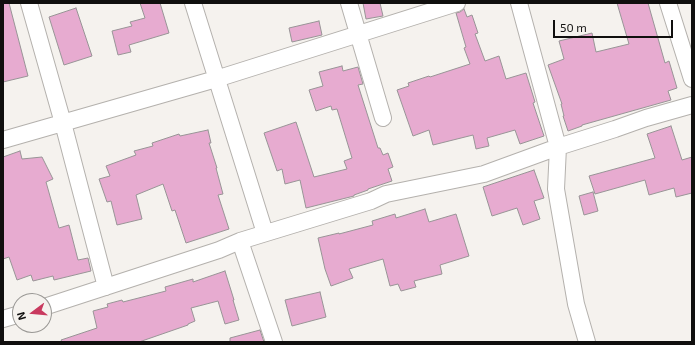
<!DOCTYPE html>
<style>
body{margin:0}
#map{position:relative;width:695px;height:345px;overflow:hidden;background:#f5f2ee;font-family:"Exo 2",sans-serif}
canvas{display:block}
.frame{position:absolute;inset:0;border:4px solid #100f0e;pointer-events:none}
.north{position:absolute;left:12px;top:293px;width:40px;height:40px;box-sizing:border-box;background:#f5f2ee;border:1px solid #999794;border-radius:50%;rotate:254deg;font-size:11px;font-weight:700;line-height:16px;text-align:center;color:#100f0e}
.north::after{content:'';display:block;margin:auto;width:14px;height:18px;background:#c93a5f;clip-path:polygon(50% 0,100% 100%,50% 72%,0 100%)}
.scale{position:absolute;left:553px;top:20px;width:120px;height:18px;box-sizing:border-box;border:2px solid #100f0e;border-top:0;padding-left:5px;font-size:12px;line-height:14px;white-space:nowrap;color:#100f0e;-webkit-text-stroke:3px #f5f2ee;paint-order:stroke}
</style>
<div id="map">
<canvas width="695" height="345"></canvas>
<div class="frame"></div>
<div class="north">N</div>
<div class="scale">50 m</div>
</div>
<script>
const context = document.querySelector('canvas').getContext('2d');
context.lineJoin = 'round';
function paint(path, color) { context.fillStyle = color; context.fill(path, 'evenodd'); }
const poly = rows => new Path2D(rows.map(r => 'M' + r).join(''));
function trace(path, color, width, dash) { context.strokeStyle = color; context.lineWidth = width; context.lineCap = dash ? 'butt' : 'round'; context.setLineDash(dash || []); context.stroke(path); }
const building = poly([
 [3,3,9,3,28,76,3,82,3,3],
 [140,3,160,3,169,33,129,45,131,52,118,55,112,31,132,26,130,22,145,18,140,3],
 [363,3,380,3,383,16,366,19,363,3],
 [617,3,648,3,665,63,669,61,677,88,668,91,671,100,582,125,582,126,568,131,563,116,564,116,561,104,562,104,548,65,564,59,559,41,592,33,596,52,629,44,617,3],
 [76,8,92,56,64,65,49,17,76,8],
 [464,9,467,17,472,15,478,33,475,34,485,61,499,56,506,79,526,73,535,102,533,103,544,136,520,144,515,130,487,138,489,146,476,149,473,135,433,145,429,130,413,136,397,90,409,86,408,83,429,76,430,77,470,64,464,48,466,47,456,13,460,12,464,9],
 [319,21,322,35,292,42,289,28,319,21],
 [342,66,343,71,358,67,363,84,358,85,378,148,380,148,383,155,388,153,393,167,388,169,392,181,368,189,368,190,354,195,354,196,306,208,300,180,285,184,282,169,277,171,264,133,296,122,314,177,347,169,344,161,352,158,337,109,332,110,331,106,316,111,309,90,323,86,319,72,342,66],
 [671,126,682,160,692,157,692,193,676,197,674,188,649,195,645,180,595,194,589,176,655,158,647,134,671,126],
 [208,130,211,143,209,143,217,168,216,168,223,194,218,195,229,229,186,243,175,210,172,211,163,184,136,195,142,219,117,225,111,201,107,202,99,179,110,176,106,166,136,155,134,151,153,146,152,143,179,134,180,136,208,130],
 [20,151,22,159,42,157,53,179,46,182,59,228,69,225,78,260,88,258,91,271,54,280,53,276,33,281,31,275,17,280,9,257,3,259,3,157,20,151],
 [534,170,544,198,534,201,540,219,523,225,517,208,492,216,483,187,534,170],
 [593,192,598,211,584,215,579,196,593,192],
 [425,209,429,222,456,214,469,256,440,265,442,274,414,281,416,287,401,291,398,284,390,286,383,259,349,269,353,278,331,286,325,269,318,238,339,233,339,234,373,225,372,221,395,214,396,218,425,209],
 [225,271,234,300,233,300,239,320,225,324,218,301,191,308,195,321,188,324,188,325,139,342,62,342,61,340,97,328,93,311,108,307,107,304,122,300,123,302,166,291,165,287,193,279,193,282,225,271],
 [320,292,326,317,292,326,285,300,320,292],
 [260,330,264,342,230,342,230,338,260,330]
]);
paint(building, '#e7abd0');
trace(building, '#989496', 1);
const minor = poly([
 [29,3,63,123,106,287],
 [193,3,265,233],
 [349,3,383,118],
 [519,3,558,147,556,189,576,304,587,342],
 [668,3,692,79],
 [3,140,216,79,457,3],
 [240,241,274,342],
 [44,307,219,250,240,241,371,201,386,194,484,174,558,147,615,129,646,118,692,105],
 [3,319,20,314]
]);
trace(minor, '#b4b1ad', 18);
trace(minor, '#fff', 16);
</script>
